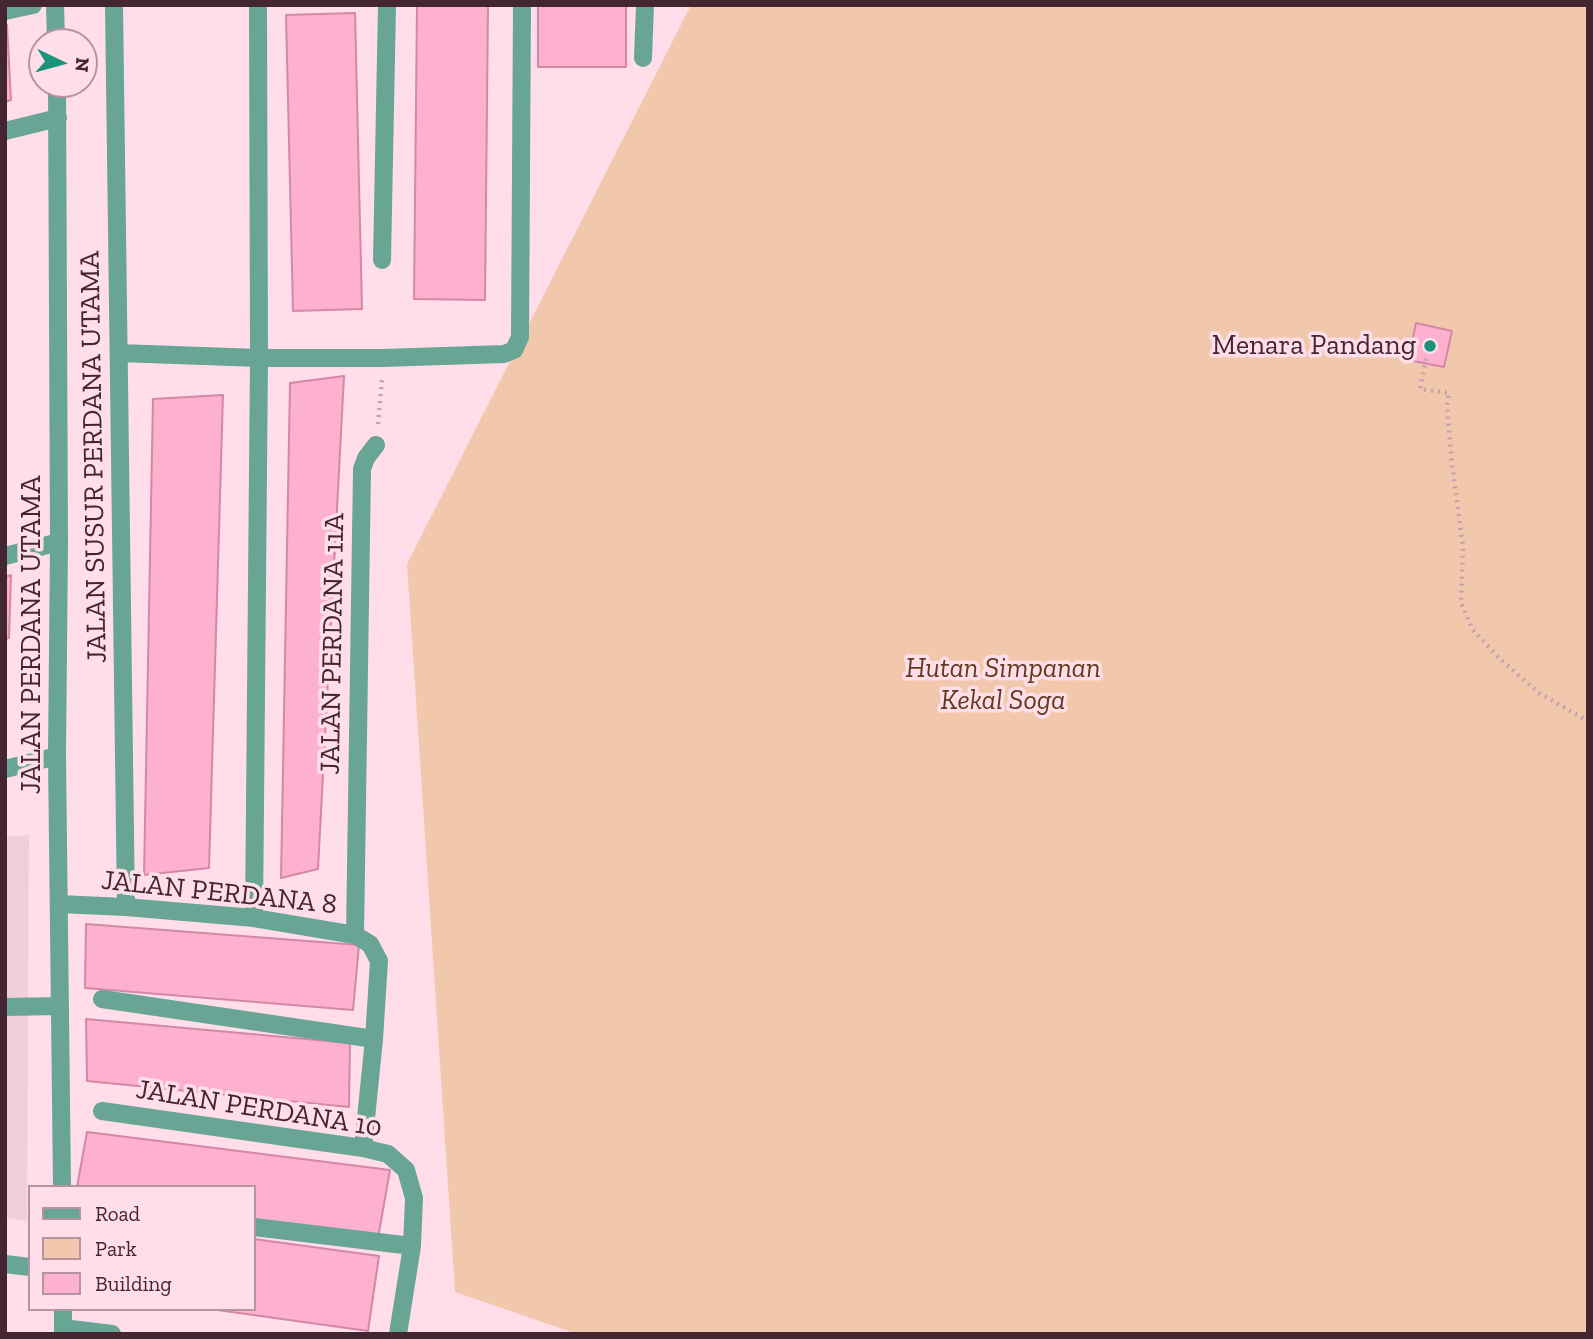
<!DOCTYPE html>
<style>
body{margin:0}
#map{position:relative;width:1593px;height:1339px;overflow:hidden;background:#ffdeea;font-family:"Zilla Slab",serif}
canvas{display:block}
.frame{position:absolute;inset:0;border:7px solid #442632;pointer-events:none}
.legend{position:absolute;left:28px;top:1185px;width:228px;height:126px;box-sizing:border-box;background:#ffdeea;border:2px solid #b494a0;margin:0;padding:9px 12px;list-style:none;font-size:21px;color:#442632}
.legend li{display:flex;align-items:center;gap:14px;height:35px}
.legend b{width:35px;border:2px solid #b494a0}
.north{position:absolute;left:28px;top:28px;width:70px;height:70px;box-sizing:border-box;background:#ffdeea;border:2px solid #b494a0;border-radius:50%;rotate:95deg;font-size:19px;font-weight:700;line-height:28px;text-align:center;color:#442632}
.north::after{content:'';display:block;margin:auto;width:24px;height:32px;background:#19947a;clip-path:polygon(50% 0,100% 100%,50% 72%,0 100%)}
</style>
<div id="map">
<canvas width="1593" height="1339"></canvas>
<div class="frame"></div>
<ul class="legend">
<li><b style="height:9px;background:#68a594"></b>Road</li>
<li><b style="height:19px;background:#f2c8ad"></b>Park</li>
<li><b style="height:19px;background:#feb0cf"></b>Building</li>
</ul>
<div class="north">N</div>
</div>
<script>
const context = document.querySelector('canvas').getContext('2d');
context.lineJoin = 'round';
function paint(path, color) { context.fillStyle = color; context.fill(path, 'evenodd'); }
const poly = rows => new Path2D(rows.map(r => 'M' + r).join(''));
function trace(path, color, width, dash) { context.strokeStyle = color; context.lineWidth = width; context.lineCap = dash ? 'butt' : 'round'; context.setLineDash(dash || []); context.stroke(path); }
function label(font, color, halo, rows, align = 'center') {
  context.font = font + ' "Zilla Slab",serif'; context.lineWidth = 7; context.setLineDash([]); context.textBaseline = 'middle'; context.strokeStyle = halo; context.fillStyle = color; for (const [text, x, y, turn = 0] of rows) {
    context.save(); context.translate(x, y); context.rotate((+turn || 0) * Math.PI / 180); context.textAlign = isNaN(turn) ? turn : align; if (halo) context.strokeText(text, 0, 0); context.fillText(text, 0, 0); context.restore();
  }
}
paint(poly([
 [29,835,27,1221,5,1218,5,837]
]), '#f1cedb');
paint(poly([
 [691,5,1588,5,1588,1334,577,1334,455,1292,407,564]
]), '#f2c8ad');
const building = poly([
 [417,5,488,5,485,300,414,299,417,5],
 [538,5,626,5,626,67,538,67,538,5],
 [355,13,362,309,293,311,286,15,355,13],
 [5,25,7,25,11,100,5,102,5,25],
 [1416,323,1452,331,1444,367,1408,360,1416,323],
 [344,376,318,869,281,878,290,383,344,376],
 [223,395,209,868,144,875,153,399,223,395],
 [11,575,9,638,5,639,5,577,11,575],
 [86,924,359,945,353,1010,85,988,86,924],
 [86,1019,350,1043,349,1107,87,1081,86,1019],
 [87,1132,390,1170,378,1238,254,1221,254,1187,77,1187,87,1132],
 [254,1239,379,1256,368,1331,210,1309,254,1309,254,1239]
]);
paint(building, '#feb0cf');
trace(building, '#d288a6', 2);
trace(poly([
 [1429,345,1420,389,1449,393,1447,405,1452,464,1463,547,1461,603,1473,630,1499,658,1539,693,1588,721],
 [378,424,382,380]
]), '#c1a1ad', 4.5, [2, 5]);
trace(poly([
 [55,5,56,42],
 [114,5,126,907],
 [5,11,33,5],
 [643,58,645,5],
 [57,84,59,542,57,756,62,1187],
 [5,131,58,118],
 [382,260,387,5],
 [119,353,259,358,383,358,504,354,514,350,520,337,522,5],
 [5,556,59,542],
 [5,769,57,756],
 [59,904,126,907,254,918,355,935,370,944,379,961,374,1039,363,1148],
 [254,918,259,358,258,5],
 [355,935,362,469,366,458,376,445],
 [102,999,374,1039],
 [5,1007,60,1006],
 [102,1111,363,1148,388,1154,406,1170,414,1198,412,1246,398,1334],
 [254,1227,412,1246],
 [5,1264,30,1267],
 [63,1309,63,1334],
 [63,1328,112,1334]
]), '#68a594', 18);
for (const [x, y, r, color] of [
 [1430,346,7,"#19947a"]
]) { const dot = new Path2D(); dot.arc(x, y, r, 0, 2 * Math.PI); context.fillStyle = color; context.fill(dot); trace(dot, '#ffdeea', 2.5); }
label('28px', '#442632', '#ffdeea', [
 ["Menara Pandang",1416,346]
], 'right');
label('28px', '#442632', '#ffdeea', [
 ["JALAN SUSUR PERDANA UTAMA",94,457,-91],
 ["JALAN PERDANA UTAMA",32,635,-90],
 ["JALAN PERDANA 11A",333,644,-89],
 ["JALAN PERDANA 8",219,893,6],
 ["JALAN PERDANA 10",259,1109,9]
]);
label('italic 28px', '#633a1c', '#ffdeea', [
 ["Hutan Simpanan",1003,669],
 ["Kekal Soga",1003,701]
]);
</script>
